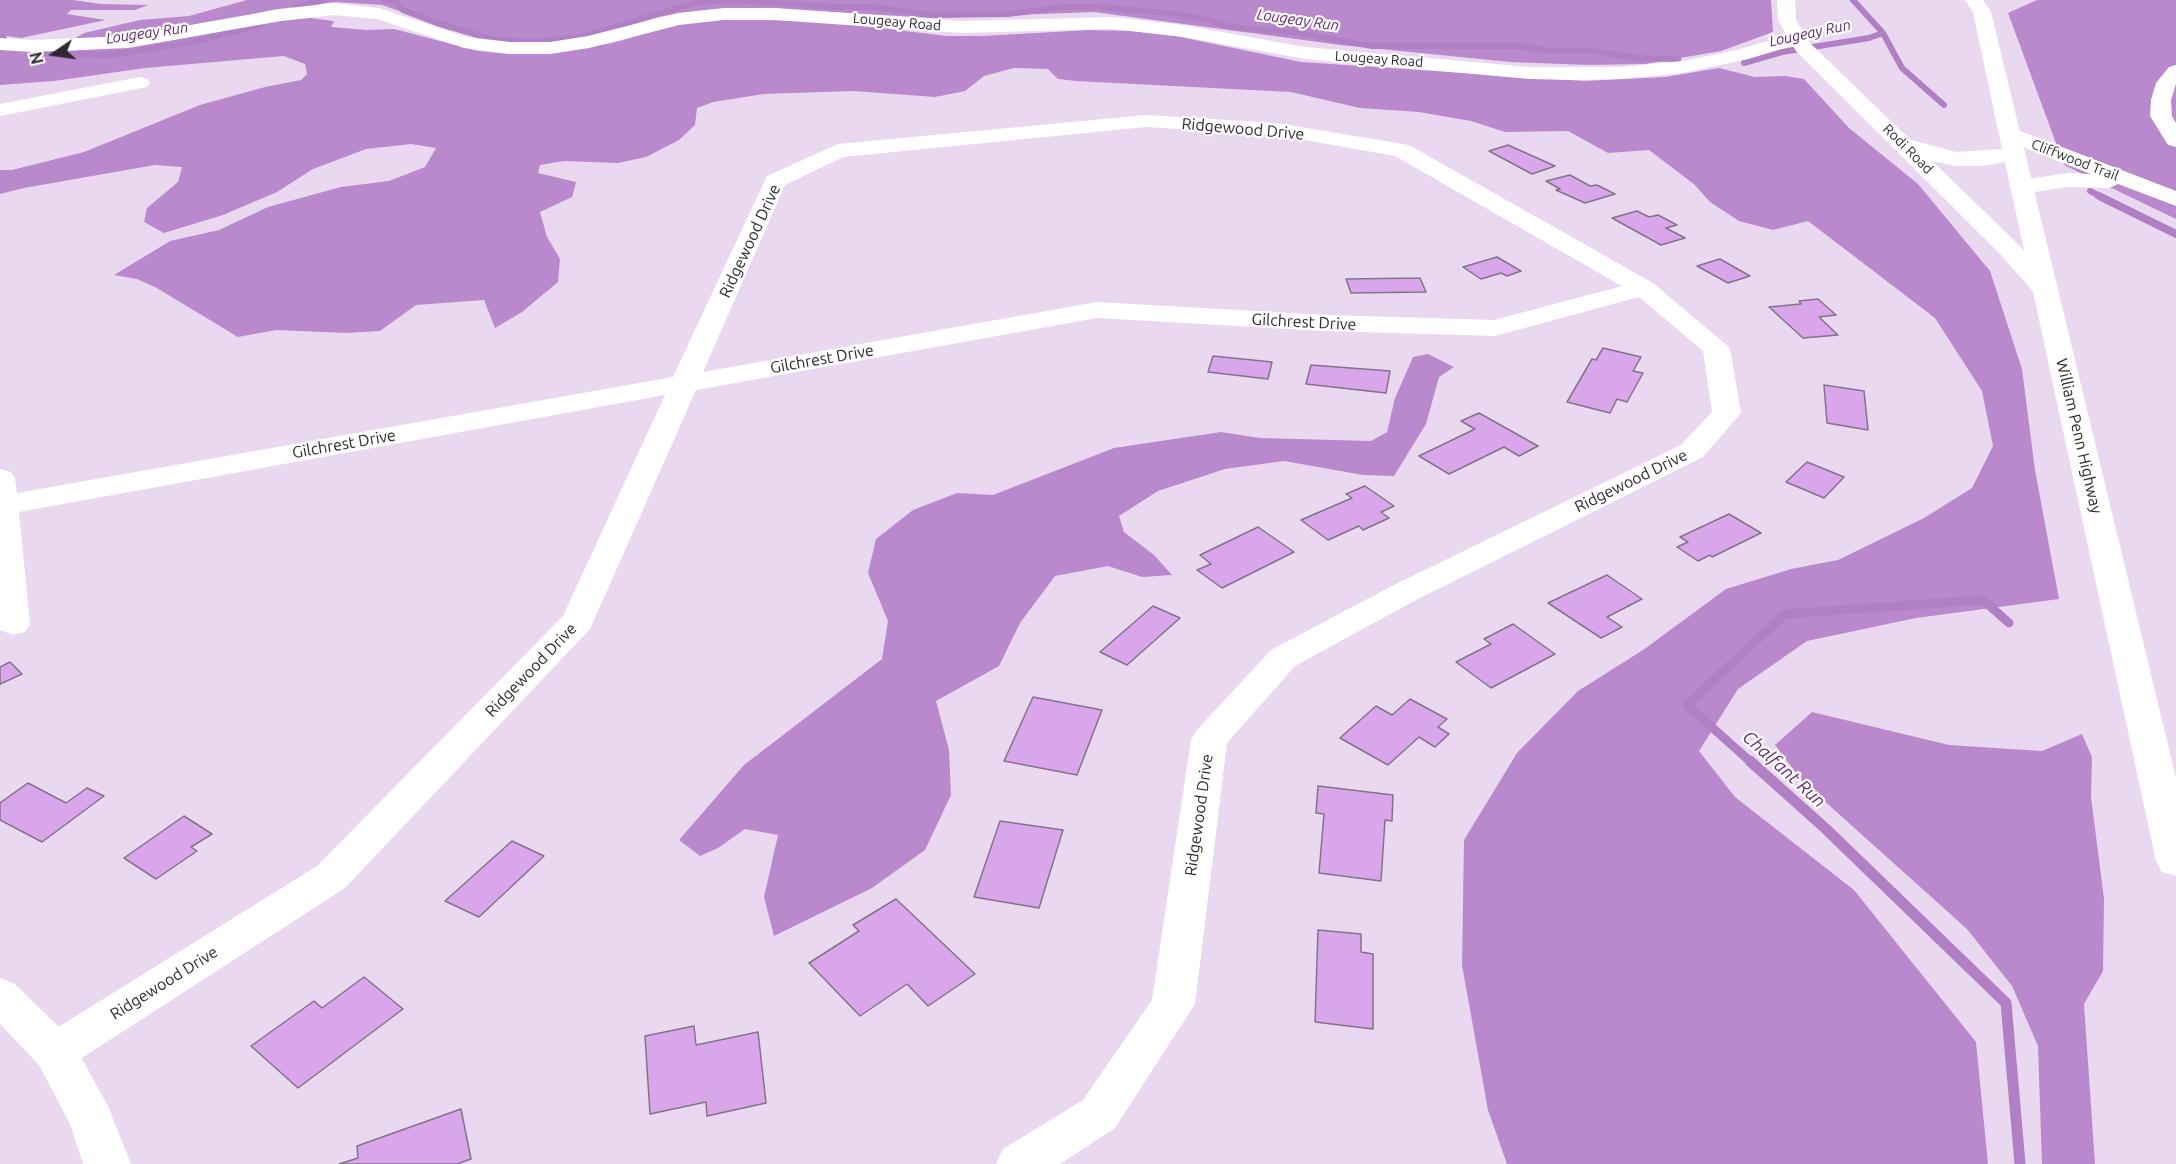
<!DOCTYPE html>
<style>
body{margin:0}
#map{position:relative;width:2176px;height:1164px;overflow:hidden;background:#ead8f1;font-family:Ubuntu,sans-serif}
canvas{display:block}
.north{position:absolute;left:24px;top:24px;width:60px;height:60px;-webkit-text-stroke:4px #fff;paint-order:stroke;rotate:257deg;font-size:16px;font-weight:700;line-height:24px;text-align:center;color:#2e2831}
.north::after{content:'';display:block;margin:auto;width:21px;height:27px;background:#2e2831;clip-path:polygon(50% 0,100% 100%,50% 72%,0 100%)}
</style>
<div id="map">
<canvas width="2176" height="1164"></canvas>
<div class="north">N</div>
</div>
<script>
const context = document.querySelector('canvas').getContext('2d');
context.lineJoin = 'round';
function paint(path, color) { context.fillStyle = color; context.fill(path, 'evenodd'); }
const poly = rows => new Path2D(rows.map(r => 'M' + r).join(''));
function trace(path, color, width, dash) { context.strokeStyle = color; context.lineWidth = width; context.lineCap = dash ? 'butt' : 'round'; context.setLineDash(dash || []); context.stroke(path); }
function label(font, color, halo, rows, align = 'center') {
  context.font = font + ' Ubuntu,sans-serif'; context.lineWidth = 4.5; context.setLineDash([]); context.textBaseline = 'middle'; context.strokeStyle = halo; context.fillStyle = color; for (const [text, x, y, turn = 0] of rows) {
    context.save(); context.translate(x, y); context.rotate((+turn || 0) * Math.PI / 180); context.textAlign = isNaN(turn) ? turn : align; if (halo) context.strokeText(text, 0, 0); context.fillText(text, 0, 0); context.restore();
  }
}
paint(poly([
 [0,0,73,0,101,4,148,5,135,10,71,10,67,14,106,20,21,38,0,35],
 [247,0,1771,0,1773,32,1721,51,1645,64,1588,65,1510,62,1341,45,1094,12,934,18,777,9,708,10,657,17,585,38,540,44,483,40,382,5,335,2,271,10,203,26,136,36,74,39,84,33,140,20,189,16],
 [2037,0,2176,0,2176,219,2064,165,2008,13],
 [310,18,334,21,331,27,367,30,394,29,478,51,510,54,560,52,612,43,687,22,735,19,830,22,947,36,983,36,1089,30,1130,31,1176,36,1301,62,1584,81,1665,77,1719,68,1755,77,1785,76,1804,79,1849,128,1918,184,1990,271,2022,369,2035,470,2059,599,1916,618,1807,641,1738,689,1699,751,1735,797,1854,890,1976,1042,1988,1164,1507,1164,1488,1110,1462,965,1464,840,1517,753,1578,691,1643,650,1726,589,1791,569,1838,560,1924,518,1972,488,1993,446,1982,391,1935,318,1808,221,1773,230,1739,221,1710,202,1695,185,1649,150,1608,153,1568,131,1505,132,1471,121,1419,112,1360,108,1291,92,1076,81,1058,79,1048,69,1014,68,984,76,965,91,935,97,853,91,764,94,713,102,697,108,695,125,679,140,646,157,618,163,564,161,540,165,538,173,576,182,572,197,540,212,547,237,560,259,558,282,522,312,495,328,484,300,416,305,380,331,346,333,276,330,238,337,155,287,137,279,114,275,170,241,219,230,268,207,341,187,389,181,425,167,436,148,411,144,366,149,313,169,277,192,223,215,164,233,144,222,147,208,178,182,182,167,155,165,24,188,0,194,0,170,12,170,84,152,200,105,265,87,301,80,307,74,305,64,284,56,145,68,54,81,0,85,0,50,66,51,108,48,161,42,277,21],
 [1428,354,1454,367,1439,377,1426,424,1394,476,1363,475,1284,461,1225,469,1158,491,1119,516,1124,532,1154,555,1172,575,1142,577,1108,566,1055,576,1020,623,999,666,936,701,949,750,951,795,925,850,872,888,774,936,764,897,778,835,745,829,718,848,700,856,679,840,744,765,882,659,888,621,868,573,876,539,913,510,957,493,993,495,1114,448,1221,432,1260,438,1371,441,1387,432,1395,398,1413,357],
 [1812,712,1949,745,2042,751,2082,734,2092,757,2091,797,2104,899,2103,971,2084,1004,2095,1164,2042,1164,2038,1046,2012,986,1967,929,1802,781,1775,745]
]), '#ba88cd');
trace(poly([
 [385,0,396,2,403,10,437,23,495,40,537,42,585,36,698,2,732,0],
 [735,0,834,7,874,7,933,15,1008,14,1063,7,1096,7,1169,13,1205,19,1231,27,1300,33,1372,46,1519,46,1551,51,1596,51,1635,58,1678,59],
 [1853,0,1883,33,1902,68,1944,105],
 [295,8,324,0],
 [0,37,4,38],
 [35,50,52,54,110,55,188,43,261,25],
 [1744,63,1782,52,1869,38,1883,33],
 [2090,191,2102,197]
]), '#b17fc3', 6);
trace(poly([
 [2099,196,2176,234]
]), '#b17fc3', 8);
trace(poly([
 [1752,763,1687,705,1785,614,1983,600,2009,623]
]), '#b17fc3', 9);
trace(poly([
 [1750,761,1826,829,2006,1003,2020,1164]
]), '#b17fc3', 11);
const building = poly([
 [1508,145,1555,166,1532,174,1489,151,1508,145],
 [1570,175,1590,186,1597,185,1615,194,1585,203,1556,190,1560,189,1546,181,1570,175],
 [1637,211,1649,217,1658,215,1677,225,1666,228,1685,238,1661,245,1612,218,1637,211],
 [1497,257,1521,271,1507,276,1501,273,1481,279,1463,267,1497,257],
 [1720,259,1750,276,1728,283,1697,266,1720,259],
 [1420,278,1426,292,1351,293,1346,279,1420,278],
 [1818,299,1836,315,1819,317,1838,335,1803,338,1769,307,1801,304,1799,301,1818,299],
 [1603,348,1641,357,1633,371,1643,373,1627,402,1617,399,1610,413,1567,402,1592,359,1596,360,1603,348],
 [1213,356,1272,362,1268,379,1208,372,1213,356],
 [1311,365,1390,371,1386,393,1306,384,1311,365],
 [1824,385,1864,391,1868,430,1827,423,1824,385],
 [1479,413,1538,446,1519,456,1504,447,1449,474,1419,456,1475,429,1461,421,1479,413],
 [1807,462,1844,477,1824,498,1786,482,1807,462],
 [1365,486,1394,506,1381,512,1389,518,1363,530,1359,526,1328,540,1301,520,1352,498,1346,494,1365,486],
 [1729,514,1761,533,1712,557,1710,555,1698,561,1677,547,1688,542,1680,537,1729,514],
 [1258,527,1294,552,1222,588,1197,570,1211,564,1200,555,1258,527],
 [1607,575,1642,599,1607,617,1622,627,1601,638,1548,603,1607,575],
 [1153,606,1180,618,1127,665,1100,652,1153,606],
 [1513,624,1555,654,1491,688,1456,662,1491,644,1484,639,1513,624],
 [10,662,22,674,0,684,0,667,10,662],
 [1033,697,1102,710,1077,775,1004,761,1033,697],
 [1410,699,1447,719,1438,727,1449,734,1435,747,1419,737,1388,765,1340,738,1376,706,1392,715,1410,699],
 [28,783,66,803,87,788,104,796,42,842,0,820,0,803,28,783],
 [1318,786,1393,795,1392,821,1385,820,1381,881,1319,873,1324,814,1316,813,1318,786],
 [184,816,212,834,191,847,197,851,156,879,124,858,184,816],
 [1000,821,1063,830,1039,908,974,897,1000,821],
 [512,841,544,856,479,917,445,901,512,841],
 [896,899,975,974,928,1006,907,984,860,1016,809,963,859,931,853,925,896,899],
 [1318,930,1361,934,1361,952,1373,954,1373,1029,1315,1022,1318,930],
 [364,977,403,1009,298,1088,251,1046,314,1001,322,1008,364,977],
 [694,1026,696,1045,758,1032,766,1103,707,1116,706,1102,650,1114,645,1036,694,1026],
 [461,1109,471,1159,457,1164,339,1164,358,1158,357,1146,461,1109]
]);
paint(building, '#d9a6ec');
trace(building, '#837389', 1.5);
paint(poly([
 [333,3,379,8,467,37,510,42,550,42,588,36,678,13,724,8,775,8,962,21,1114,17,1183,25,1305,47,1530,67,1620,67,1683,61,1737,50,1798,32,1805,34,1808,38,1805,42,1748,59,1683,73,1620,79,1573,80,1530,79,1305,59,1183,37,1114,29,962,33,775,20,724,20,679,25,589,48,550,54,510,54,464,48,377,19,333,15,281,21,128,48,32,52,0,50,0,38,32,40,128,36,281,9,333,3],
 [2176,65,2176,84,2171,100,2172,116,2176,123,2176,147,2168,145,2150,116,2151,100,2156,83,2169,67,2176,65],
 [140,77,147,79,150,83,147,87,0,116,0,104,140,77],
 [1146,115,1276,123,1409,145,1653,283,1730,348,1741,413,1703,457,1414,601,1295,666,1227,743,1195,1004,1115,1128,1060,1164,996,1164,1003,1149,1083,1100,1152,1000,1191,740,1196,731,1271,650,1390,587,1681,445,1712,412,1703,351,1639,297,1495,336,1326,331,1097,318,696,390,590,629,345,888,71,1065,55,1071,39,1065,33,1052,39,1039,317,866,563,616,665,395,19,512,30,624,25,632,13,635,0,630,0,469,11,472,15,478,17,493,673,377,767,176,838,144,1146,115],
 [1146,127,1276,135,1395,156,1622,286,1494,320,1326,315,1097,302,703,372,785,185,843,157,1146,127],
 [2010,127,2176,191,2176,206,2118,184,2109,188,2068,187,2022,194,2014,192,2010,187,2014,182,2022,180,2068,173,2091,174,2002,139,1999,134,2002,129,2010,127]
]), '#fff');
paint(poly([
 [1777,0,1795,0,1796,20,1811,44,2018,244,2055,286,2059,291,2055,296,2046,299,2037,296,2000,254,1796,51,1778,20,1777,0],
 [0,978,15,984,71,1039,108,1106,131,1164,83,1164,70,1124,39,1065,0,1024,0,978]
]), '#fff');
paint(poly([
 [1965,0,1983,0,1991,12,2176,778,2176,876,2162,872,2156,861,2005,162,1982,166,1956,166,1922,159,1896,150,1893,145,1896,140,1904,138,1956,152,2002,149,1973,12,1965,0]
]), '#fff');
label('14px', '#2e2831', '#fff', [
 ["Lougeay Road",897,22,5],
 ["Lougeay Road",1379,59,4],
 ["Rodi Road",1908,149,45],
 ["Cliffwood Trail",2075,160,21]
]);
label('italic 15px', '#642779', '#fff', [
 ["Lougeay Run",1298,20,8],
 ["Lougeay Run",147,33,-8],
 ["Lougeay Run",1810,33,-12]
]);
label('16px', '#2e2831', '#fff', [
 ["Ridgewood Drive",1243,129,5],
 ["Ridgewood Drive",750,241,-65],
 ["Gilchrest Drive",1304,322,3],
 ["Gilchrest Drive",822,359,-10],
 ["William Penn Highway",2079,436,77],
 ["Gilchrest Drive",344,444,-10],
 ["Ridgewood Drive",1631,481,-26],
 ["Ridgewood Drive",531,670,-46],
 ["Ridgewood Drive",1199,815,-82],
 ["Ridgewood Drive",164,983,-32]
]);
label('italic 18px', '#642779', '#fff', [
 ["Chalfant Run",1784,769,42]
]);
</script>
